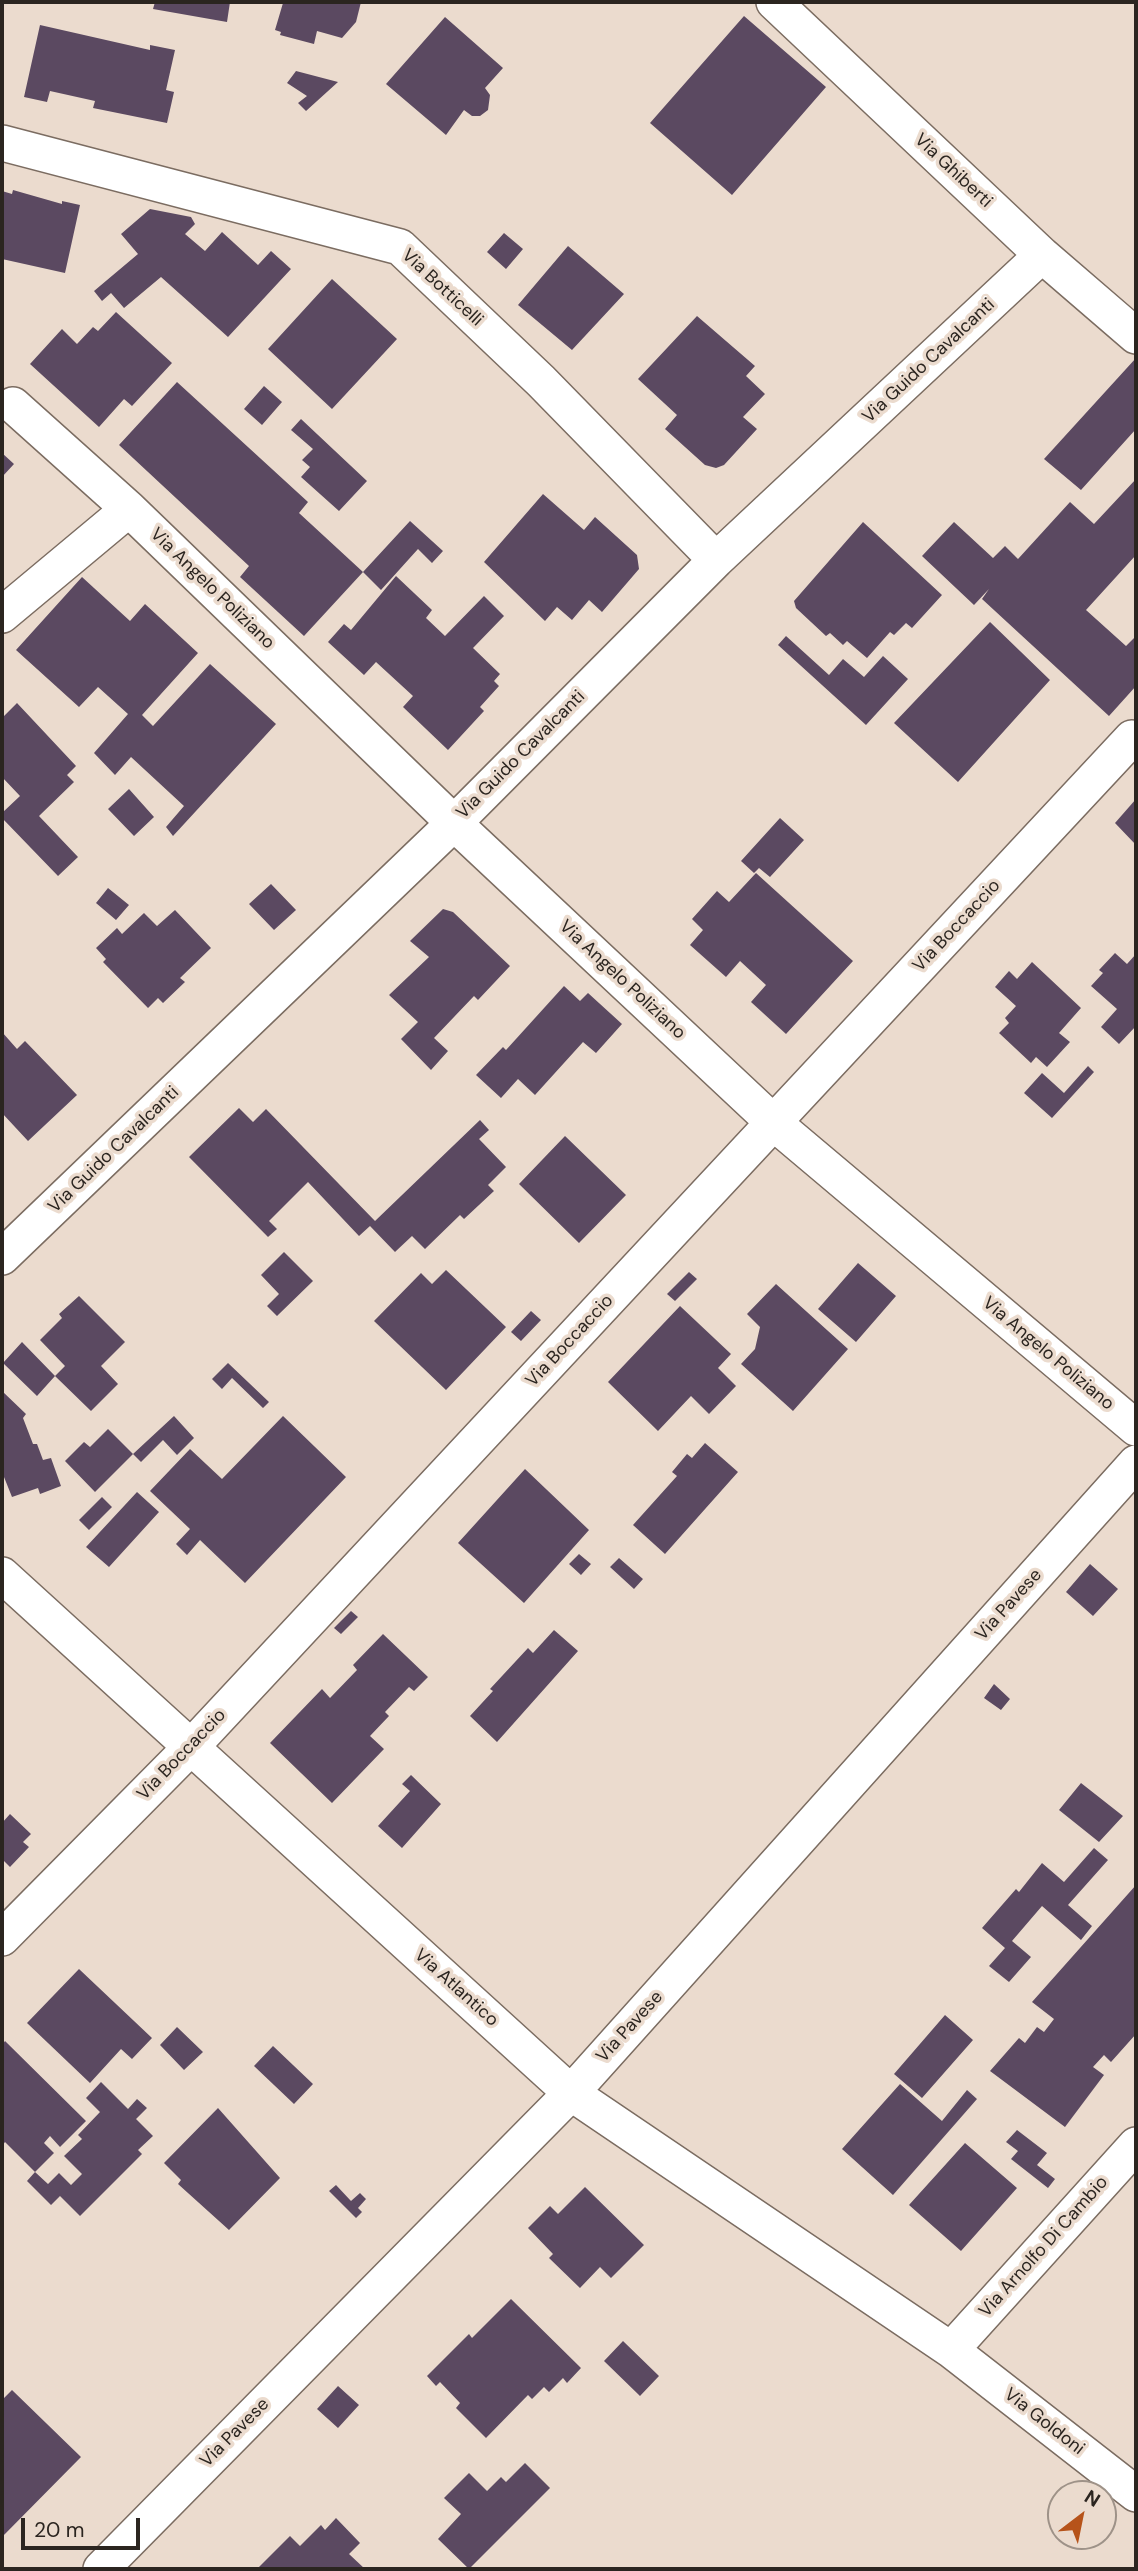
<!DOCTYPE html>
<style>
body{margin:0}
#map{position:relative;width:1138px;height:2571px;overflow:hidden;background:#ebdbce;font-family:"DM Sans",sans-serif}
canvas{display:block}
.frame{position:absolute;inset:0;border:4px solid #2b2520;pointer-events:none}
.north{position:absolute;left:1047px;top:2480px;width:70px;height:70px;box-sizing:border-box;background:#ebdbce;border:2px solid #9e9288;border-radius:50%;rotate:32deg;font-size:19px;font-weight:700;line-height:28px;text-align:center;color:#2b2520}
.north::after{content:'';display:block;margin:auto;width:24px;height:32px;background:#b6531a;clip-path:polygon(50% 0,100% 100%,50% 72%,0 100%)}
.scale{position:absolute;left:21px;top:2518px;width:119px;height:32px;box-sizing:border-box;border:4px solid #2b2520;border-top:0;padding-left:9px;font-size:21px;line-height:24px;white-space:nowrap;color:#2b2520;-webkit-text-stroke:5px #ebdbce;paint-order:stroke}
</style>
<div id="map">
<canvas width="1138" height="2571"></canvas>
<div class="frame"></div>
<div class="north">N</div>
<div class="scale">20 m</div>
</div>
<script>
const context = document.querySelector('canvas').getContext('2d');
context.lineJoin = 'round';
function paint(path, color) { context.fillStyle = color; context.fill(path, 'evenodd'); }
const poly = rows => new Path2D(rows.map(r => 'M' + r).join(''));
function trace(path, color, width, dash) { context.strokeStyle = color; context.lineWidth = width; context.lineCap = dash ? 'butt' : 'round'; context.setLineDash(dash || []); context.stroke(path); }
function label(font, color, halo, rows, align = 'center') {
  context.font = font + ' "DM Sans",sans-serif'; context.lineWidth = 7; context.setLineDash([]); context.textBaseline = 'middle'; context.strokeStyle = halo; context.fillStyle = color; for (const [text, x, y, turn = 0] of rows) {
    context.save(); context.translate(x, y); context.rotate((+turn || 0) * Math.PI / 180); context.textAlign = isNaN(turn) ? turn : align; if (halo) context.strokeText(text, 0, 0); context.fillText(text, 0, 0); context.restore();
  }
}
paint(poly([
 [155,2,230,2,227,22,153,9],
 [287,2,305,4,361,2,356,22,342,38,317,31,314,44,280,35,281,32,275,30,283,3],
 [744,16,826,87,732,195,650,123],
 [445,17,503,68,485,88,490,95,488,110,480,116,472,116,464,110,446,135,386,84],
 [40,25,150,50,150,45,175,50,166,90,174,92,167,123,93,108,95,101,50,91,47,102,24,97],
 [296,71,338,82,306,111,298,103,307,96,287,83],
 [13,190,62,204,62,201,80,205,65,273,2,259,2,191,12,194],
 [150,209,191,217,195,224,185,234,205,251,222,232,258,265,271,251,291,269,228,337,161,277,124,308,111,293,102,301,94,291,138,254,121,234],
 [504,233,523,249,506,269,487,252],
 [568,246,624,294,572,350,518,305],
 [332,279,397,339,332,409,268,349],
 [116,312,172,363,132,406,124,399,99,427,30,364,62,329,77,344,93,327,98,331],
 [697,316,755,366,746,376,765,394,743,417,757,429,724,465,716,468,705,465,665,429,677,415,638,379],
 [1136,358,1136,429,1081,490,1044,459],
 [177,382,308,502,299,513,363,572,410,521,443,551,432,563,418,549,381,590,363,572,304,636,240,577,249,566,119,445],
 [264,386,282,402,262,425,244,409],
 [301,419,367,481,339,511,301,477,310,467,302,460,313,449,291,430],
 [2,453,14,464,2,477],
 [1136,479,1136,555,1086,610,1126,646,1136,636,1136,686,1109,716,982,599,989,589,974,605,922,556,954,522,993,558,1005,546,1018,559,1070,502,1094,524],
 [543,494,584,530,595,517,637,555,639,569,602,612,589,600,572,620,557,607,545,621,484,562],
 [863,522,942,595,912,628,906,623,894,635,890,632,867,658,847,641,843,645,830,633,826,636,796,608,794,601],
 [396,576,432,610,426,618,445,636,484,596,504,616,473,648,500,674,494,681,499,686,480,707,484,711,448,750,403,707,413,696,376,662,364,675,328,642,344,624,351,630],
 [82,577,130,621,145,604,198,653,142,715,153,726,210,664,276,724,173,836,166,827,184,806,131,757,115,775,94,753,128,714,98,687,79,707,16,650],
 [990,622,1050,680,958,782,894,723],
 [786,636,829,675,843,659,864,677,883,656,908,679,866,725,778,645],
 [17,703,76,766,67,775,74,782,39,816,78,857,58,876,2,818,2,813,20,796,2,777,2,718],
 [129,789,154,817,134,836,108,809],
 [1136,799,1136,845,1115,823],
 [780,818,804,840,770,877,759,868,754,873,741,861],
 [756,873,853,961,786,1034,751,1002,766,985,740,961,726,977,690,945,703,930,692,919,717,891,729,902],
 [271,884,296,910,274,930,249,904],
 [108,888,129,905,116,920,96,903],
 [443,909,453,912,510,966,478,1000,474,996,434,1038,448,1051,431,1070,401,1039,418,1022,389,995,429,957,410,941],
 [175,910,211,948,180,978,185,982,163,1003,158,998,148,1008,103,962,106,959,96,948,117,928,122,934,144,913,157,926],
 [1115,953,1127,964,1136,954,1136,1026,1119,1044,1101,1027,1117,1009,1091,986,1103,973,1099,970],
 [1032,962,1081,1008,1059,1033,1070,1042,1047,1067,1036,1057,1031,1063,999,1033,1009,1023,1005,1018,1016,1006,995,987,1009,971,1017,979],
 [564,986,580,1001,588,993,622,1024,596,1053,583,1042,535,1095,518,1079,501,1098,476,1075,503,1047,506,1050],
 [2,1032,17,1049,25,1041,77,1095,28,1141,2,1113],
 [1088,1066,1094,1072,1052,1118,1024,1093,1042,1073,1064,1093],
 [239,1108,253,1122,266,1109,375,1221,480,1120,489,1130,479,1139,506,1167,488,1185,494,1191,464,1219,460,1215,425,1249,412,1236,395,1252,370,1226,359,1236,308,1182,269,1221,277,1229,268,1237,189,1157],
 [565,1136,626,1195,579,1243,519,1184],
 [284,1252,313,1281,277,1316,267,1306,279,1294,261,1275],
 [858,1263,896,1296,856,1342,818,1309],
 [446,1270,506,1327,446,1390,374,1321,421,1273,432,1284],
 [689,1272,697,1279,675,1301,667,1294],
 [776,1284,848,1349,793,1411,741,1364,755,1349,760,1327,747,1314],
 [79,1296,125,1342,101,1366,118,1384,91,1411,55,1376,65,1366,40,1340,62,1318,59,1314],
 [680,1306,731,1354,718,1368,736,1386,709,1414,691,1396,658,1431,608,1382],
 [531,1311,541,1320,521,1341,511,1332],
 [22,1342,55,1376,37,1396,3,1363],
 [228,1363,269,1402,263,1408,232,1378,222,1389,212,1379],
 [2,1391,26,1414,23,1418,33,1444,37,1444,43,1460,51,1458,61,1486,40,1494,38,1488,12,1497,2,1472],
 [174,1416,194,1438,177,1455,163,1440,141,1462,133,1454,95,1492,65,1461,84,1442,90,1447,108,1429,133,1454],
 [283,1416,346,1477,245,1583,200,1540,187,1555,176,1544,190,1529,150,1491,190,1449,222,1479],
 [705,1443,738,1472,665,1554,633,1525,677,1476,672,1472,687,1454,692,1458],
 [525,1469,589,1530,524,1603,458,1543],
 [137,1492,159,1512,109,1567,86,1547],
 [102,1497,112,1507,89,1530,79,1520],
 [579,1554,591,1564,581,1575,569,1564],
 [619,1558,643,1579,634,1589,610,1567],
 [1090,1564,1118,1589,1093,1616,1066,1592],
 [351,1611,358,1617,341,1634,334,1628],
 [554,1630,578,1651,497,1742,470,1716,493,1691,490,1689,528,1648,533,1653],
 [383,1634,428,1677,414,1691,409,1687,385,1712,389,1716,370,1736,384,1749,332,1803,270,1743,322,1689,330,1698,357,1670,353,1665],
 [994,1684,1010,1699,1001,1710,984,1698],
 [411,1775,441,1804,402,1848,378,1826,410,1791,402,1784],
 [1081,1783,1123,1816,1099,1842,1059,1810],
 [10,1814,31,1834,23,1842,29,1847,10,1867,2,1859,2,1823],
 [1094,1848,1108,1860,1068,1905,1092,1926,1081,1940,1042,1906,1012,1941,1031,1957,1009,1982,989,1966,1005,1948,982,1928,1016,1889,1019,1892,1042,1863,1064,1882],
 [1136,1885,1136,2034,1111,2062,1104,2055,1093,2067,1104,2075,1065,2127,990,2071,1019,2038,1025,2043,1037,2027,1044,2032,1054,2019,1032,2002],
 [79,1969,152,2038,132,2059,121,2049,90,2083,27,2023],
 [945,2015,973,2040,922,2098,894,2074],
 [177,2027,203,2052,184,2070,160,2045],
 [5,2041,86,2121,60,2147,50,2136,44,2143,54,2153,35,2172,5,2142,2,2146,2,2045],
 [273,2046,313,2084,294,2104,254,2066],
 [101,2082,128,2109,137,2099,147,2108,136,2119,153,2136,138,2150,142,2154,80,2216,60,2196,51,2205,27,2181,35,2172,48,2184,59,2173,71,2185,82,2174,64,2156,82,2139,78,2135,100,2112,86,2098],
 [900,2084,942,2121,967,2090,977,2099,893,2195,842,2149],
 [218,2108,280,2178,229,2230,178,2184,181,2180,164,2163],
 [1017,2130,1047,2153,1037,2165,1055,2179,1048,2188,1011,2159,1018,2151,1006,2142],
 [965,2143,1017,2188,961,2251,909,2205],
 [336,2185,351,2201,360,2193,366,2199,358,2208,362,2212,356,2218,329,2191],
 [585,2187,644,2245,611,2278,600,2267,580,2288,549,2258,553,2254,528,2228,550,2206,558,2214],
 [511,2299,581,2368,567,2383,563,2378,549,2392,544,2387,532,2399,528,2395,486,2438,456,2408,460,2403,440,2382,436,2386,427,2376,469,2334,472,2338],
 [623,2341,659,2376,640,2396,604,2361],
 [338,2386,359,2405,338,2428,317,2409],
 [12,2390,81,2457,2,2537,2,2400],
 [525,2463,550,2488,469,2569,438,2539,461,2514,444,2498,469,2473,487,2491,501,2477,506,2482],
 [336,2518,360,2543,349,2554,365,2569,257,2569,290,2536,300,2546,321,2525,325,2530]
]), '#5b4961');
const minor = poly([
 [774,2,1042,255,1136,336],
 [2,143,400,247,541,381,716,560],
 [13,405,129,509,454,823,774,1123,1136,1428],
 [2,615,129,509],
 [2,1257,454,823,716,560,1042,255],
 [2,1575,571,2093,951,2350,1136,2494],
 [2,1938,192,1746,1132,738],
 [951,2350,1136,2145],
 [101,2569,571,2093,1136,1463]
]);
trace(minor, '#7b6c61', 38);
trace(minor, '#fff', 35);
label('18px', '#2b2520', '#ebdbce', [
 ["Via Ghiberti",953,171,43],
 ["Via Botticelli",442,288,43],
 ["Via Guido Cavalcanti",929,361,-43],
 ["Via Angelo Poliziano",212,589,44],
 ["Via Guido Cavalcanti",521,755,-45],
 ["Via Boccaccio",957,926,-47],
 ["Via Angelo Poliziano",622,980,43],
 ["Via Guido Cavalcanti",114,1150,-44],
 ["Via Boccaccio",570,1341,-47],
 ["Via Angelo Poliziano",1048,1354,40],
 ["Via Pavese",1009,1605,-48],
 ["Via Boccaccio",182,1755,-46],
 ["Via Atlantico",456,1988,42],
 ["Via Pavese",630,2027,-48],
 ["Via Arnolfo Di Cambio",1044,2247,-48],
 ["Via Goldoni",1044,2422,38],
 ["Via Pavese",235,2433,-45]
]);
</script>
